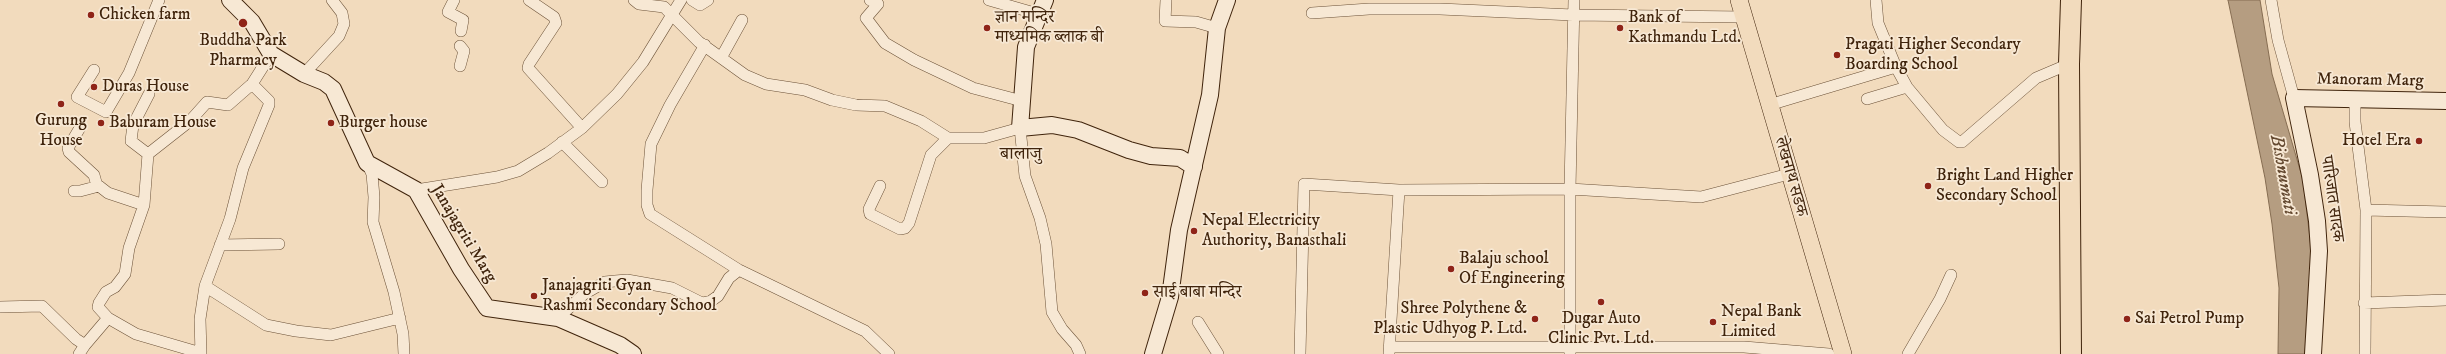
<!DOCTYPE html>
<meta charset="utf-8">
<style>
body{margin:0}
canvas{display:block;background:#f2dbbd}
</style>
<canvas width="2446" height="354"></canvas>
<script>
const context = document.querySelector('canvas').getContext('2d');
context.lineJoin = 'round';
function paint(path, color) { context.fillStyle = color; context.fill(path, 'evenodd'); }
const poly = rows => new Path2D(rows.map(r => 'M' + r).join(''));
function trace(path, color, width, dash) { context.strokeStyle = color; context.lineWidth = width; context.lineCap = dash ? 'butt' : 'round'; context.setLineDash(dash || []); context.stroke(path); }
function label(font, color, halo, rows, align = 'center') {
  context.font = font + ' "IM FELL DW Pica","Noto Serif Devanagari",serif'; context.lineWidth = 3.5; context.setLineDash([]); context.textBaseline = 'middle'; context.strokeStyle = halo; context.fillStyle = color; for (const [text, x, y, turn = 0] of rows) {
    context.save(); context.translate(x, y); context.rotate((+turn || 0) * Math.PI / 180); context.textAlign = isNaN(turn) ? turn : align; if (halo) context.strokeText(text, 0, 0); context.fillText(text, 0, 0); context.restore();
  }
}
const water = poly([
 [2228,0,2260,0,2272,74,2303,180,2312,256,2305,354,2278,354,2279,288,2272,224,2265,178,2228,0]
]);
paint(water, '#b59d81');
trace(water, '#866d52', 1);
const street = poly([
 [454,0,448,12,463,20,461,31],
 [529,0,554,17,556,23,529,64,528,68,582,128],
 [634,0,639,4,664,7,699,42,745,75,766,84,805,90,832,100,856,105,885,106,921,121,948,138,984,138,1020,128,1025,176,1040,218,1046,244,1052,312,1062,329,1076,345,1080,354],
 [692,0,700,5,708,0],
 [870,0,878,4,866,18,885,43,914,60,973,88,1022,101],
 [989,0,1038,14],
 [1166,0,1165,21,1196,22,1217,28],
 [1876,0,1878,23,1896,67,1907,87,1943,130,1959,142,1962,142,2036,78,2069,64],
 [2271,0,2278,40,2294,98],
 [1312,13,1369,9,1440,9,1573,15,1744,17],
 [705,45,670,105,651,144,647,190,647,205,650,214,739,270,865,331,889,354],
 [721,58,742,20],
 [460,66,464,51,460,46],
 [94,70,77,97,106,112,129,73,159,0],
 [304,74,339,36,344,24,342,13,332,0],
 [1867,99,1907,87],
 [2355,99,2355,122,2366,210,2365,354],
 [1769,105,1896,67],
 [81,126,68,148,69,152,94,175,97,186],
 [562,142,602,182],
 [148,154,131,141,133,125,149,94],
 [367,163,372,174,374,197,373,222,394,292,403,334,404,354],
 [880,186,869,209,870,214,900,229,905,228,909,223,931,155,948,138],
 [416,190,497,177,518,171,548,153,582,128,617,94,643,62,681,0],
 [74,191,80,191,99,186,108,193,144,205],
 [2366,210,2446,212],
 [220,245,279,244],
 [205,286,266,325,296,331,331,335,400,318],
 [2364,303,2446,300],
 [0,307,42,306,76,339,85,345,108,318,136,334,201,353],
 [108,318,98,307,99,303,106,292,115,287,125,274,129,248,144,205,148,154,190,121,207,102,228,105,252,84,271,54],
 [558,318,584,294,605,282,615,281,627,280,672,288,702,303,711,301,718,296,729,278,739,270],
 [1198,322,1218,354],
 [1389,347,1744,347,1829,354],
 [1389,353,1399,190],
 [1570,353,1570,189,1574,0],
 [79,354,85,345],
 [201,354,200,319,205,286,230,219,243,168,269,105,269,101,252,84],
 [1300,354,1304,184,1399,190,1570,189,1701,197,1789,174],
 [1908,354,1940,299,1951,275]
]);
const secondary = poly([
 [230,0,252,22,271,54,304,74,324,82,333,89,367,163,416,190,461,269,487,308,558,318,620,345,633,354],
 [1045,0,1026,47,1020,128,1052,125,1078,130,1129,150,1151,156,1180,158,1194,167],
 [1153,354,1170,297,1179,230,1210,95,1217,28,1227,0],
 [2313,354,2319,251,2317,221,2310,175,2294,98,2446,101]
]);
const primary = poly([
 [1739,0,1843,354]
]);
const highway = poly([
 [2071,0,2069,64,2071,354]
]);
trace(street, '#6c5238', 12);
trace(secondary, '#40240c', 18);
trace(primary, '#40240c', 18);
trace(highway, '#40240c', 22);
trace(street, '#f7e8d4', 11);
trace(secondary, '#f7e8d4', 16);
trace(primary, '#f2dbbd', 17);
trace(highway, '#f2dbbd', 20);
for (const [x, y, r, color] of [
 [91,15,4,"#8f2418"],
 [243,23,5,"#8f2418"],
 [987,28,4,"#8f2418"],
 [1620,28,4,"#8f2418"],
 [1837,55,4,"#8f2418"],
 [94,87,4,"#8f2418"],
 [61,104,4,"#8f2418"],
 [101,123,4,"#8f2418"],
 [331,123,4,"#8f2418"],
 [2419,141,4,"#8f2418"],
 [1928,186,4,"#8f2418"],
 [1194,231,4,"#8f2418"],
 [1451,269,4,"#8f2418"],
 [1145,293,4,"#8f2418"],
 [534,296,4,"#8f2418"],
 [1601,302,4,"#8f2418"],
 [1535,319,4,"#8f2418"],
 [2127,319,4,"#8f2418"],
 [1713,322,4,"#8f2418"]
]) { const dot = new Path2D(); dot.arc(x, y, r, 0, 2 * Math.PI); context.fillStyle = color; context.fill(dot); trace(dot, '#f7e8d4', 1.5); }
label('17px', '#40240c', '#f7e8d4', [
 ["Chicken farm",99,15],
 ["ज्ञान मन्दिर",995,18],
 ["माध्यमिक ब्लाक बी",995,38],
 ["Bank of",1628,18],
 ["Kathmandu Ltd.",1628,38],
 ["Buddha Park",243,41,"center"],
 ["Pharmacy",243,61,"center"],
 ["Pragati Higher Secondary",1845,45],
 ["Boarding School",1845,65],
 ["Duras House",102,87],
 ["Gurung",61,121,"center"],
 ["House",61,141,"center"],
 ["Baburam House",109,123],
 ["Burger house",339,123],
 ["Hotel Era",2411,141,"right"],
 ["Bright Land Higher",1936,176],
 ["Secondary School",1936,196],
 ["Nepal Electricity",1202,221],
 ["Authority, Banasthali",1202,241],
 ["Balaju school",1459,259],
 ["Of Engineering",1459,279],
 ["Janajagriti Gyan",542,286],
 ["Rashmi Secondary School",542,306],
 ["साई बाबा मन्दिर",1153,293],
 ["Shree Polythene &",1527,309,"right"],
 ["Plastic Udhyog P. Ltd.",1527,329,"right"],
 ["Nepal Bank",1721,312],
 ["Limited",1721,332],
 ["Dugar Auto",1601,319,"center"],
 ["Clinic Pvt. Ltd.",1601,339,"center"],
 ["Sai Petrol Pump",2135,319]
], 'left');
label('17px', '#40240c', '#f7e8d4', [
 ["Manoram Marg",2370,81,1],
 ["लेखनाथ सडक",1790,177,74],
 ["पारिजात सादक",2331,199,82],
 ["Janajagriti Marg",463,234,59]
]);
label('18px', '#40240c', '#f7e8d4', [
 ["बालाजु",1021,155]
]);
label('italic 18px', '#63482f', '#f7e8d4', [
 ["Bishnumati",2282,175,80]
]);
</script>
